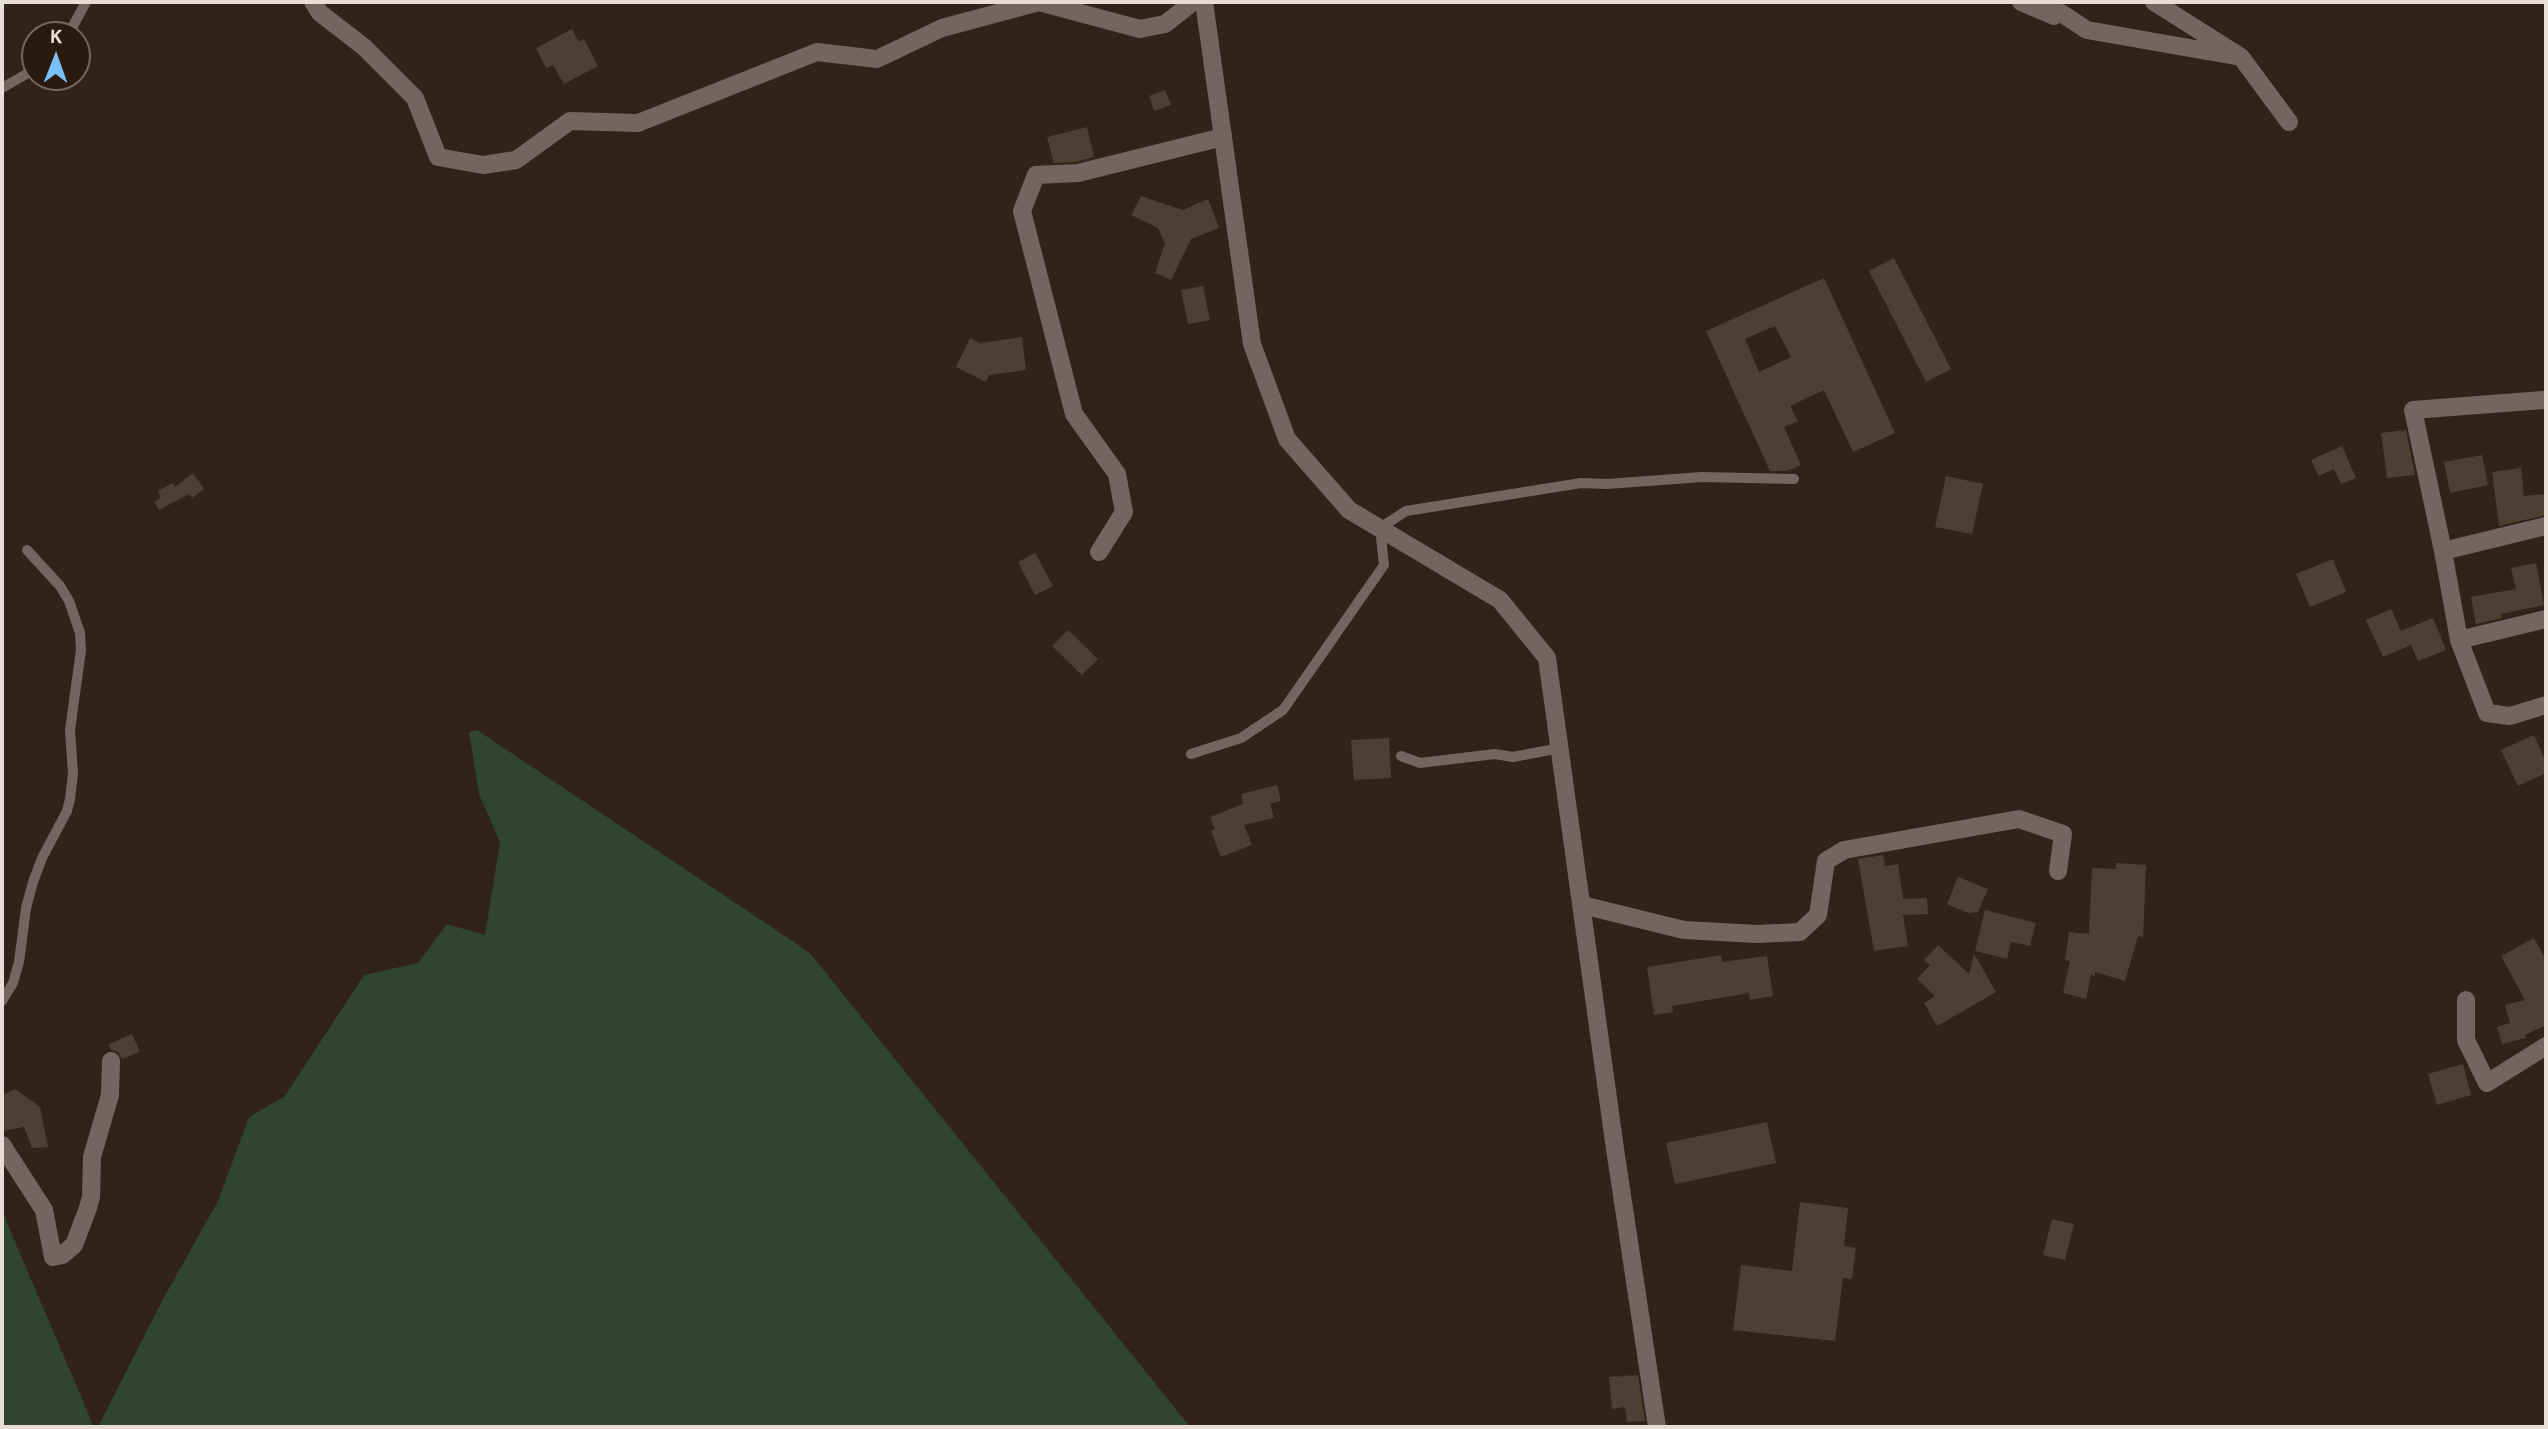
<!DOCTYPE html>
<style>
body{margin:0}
#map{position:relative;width:2548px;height:1429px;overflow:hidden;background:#322319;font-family:"DM Sans",sans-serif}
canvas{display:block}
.frame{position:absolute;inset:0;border:4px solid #e8ded7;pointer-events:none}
.north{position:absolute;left:21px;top:21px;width:70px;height:70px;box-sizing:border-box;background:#281a0f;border:2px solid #75685f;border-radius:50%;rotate:1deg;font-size:19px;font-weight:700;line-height:28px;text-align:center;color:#e8ded7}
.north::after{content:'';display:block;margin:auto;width:24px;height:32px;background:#7abff8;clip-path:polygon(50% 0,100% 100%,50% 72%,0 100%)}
</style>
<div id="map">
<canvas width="2548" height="1429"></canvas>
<div class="frame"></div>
<div class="north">K</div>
</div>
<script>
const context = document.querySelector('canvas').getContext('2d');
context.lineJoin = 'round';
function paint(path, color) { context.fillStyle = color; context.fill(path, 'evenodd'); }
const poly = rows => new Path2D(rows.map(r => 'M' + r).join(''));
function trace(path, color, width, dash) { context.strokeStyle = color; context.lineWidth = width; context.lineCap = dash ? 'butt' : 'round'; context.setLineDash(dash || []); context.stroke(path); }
paint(poly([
 [477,730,810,953,1190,1427,98,1427,162,1301,218,1201,249,1117,285,1096,364,975,418,963,447,924,485,935,500,842,479,794,469,732],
 [2,1209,10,1230,94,1427,2,1427]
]), '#2f452c');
paint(poly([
 [572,29,579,42,584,39,598,66,564,84,553,65,546,68,536,48],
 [1165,90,1171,105,1154,111,1149,96],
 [1087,127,1094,157,1075,162,1054,163,1047,137],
 [1141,196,1183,210,1208,199,1219,228,1191,239,1171,280,1155,273,1165,243,1158,228,1131,215],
 [1894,258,1951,369,1926,382,1869,271],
 [1824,278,1895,433,1853,452,1824,390,1790,406,1798,421,1784,427,1801,465,1787,471,1770,471,1706,331],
 [1775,326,1791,357,1759,372,1745,339],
 [1203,286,1210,320,1188,324,1181,290],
 [1022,337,1026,370,989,375,986,382,956,367,970,338,980,343],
 [2406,430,2415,475,2387,478,2381,433],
 [2342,446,2356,478,2341,484,2334,469,2319,476,2311,460],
 [2482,455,2488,485,2450,493,2444,462],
 [2521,468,2524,496,2546,494,2546,515,2499,526,2492,472],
 [193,473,204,489,192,498,189,494,159,510,154,502,161,497,158,491,173,483,175,487],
 [1946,476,1983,484,1972,534,1935,527],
 [1035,553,1053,586,1035,595,1018,562],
 [2333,559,2346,592,2310,607,2296,574],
 [2536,563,2544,605,2501,614,2502,618,2476,624,2471,597,2516,589,2511,568],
 [2391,609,2401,631,2433,618,2446,650,2418,661,2411,645,2383,657,2366,620],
 [1068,630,1098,659,1082,675,1052,646],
 [2534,735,2546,762,2546,773,2518,786,2501,750],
 [1389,738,1391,778,1354,780,1351,740],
 [1277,785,1281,801,1270,804,1274,818,1244,825,1252,845,1221,857,1211,831,1215,829,1210,817,1243,804,1241,794],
 [1883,855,1885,866,1898,864,1903,899,1927,898,1928,914,1903,915,1908,946,1874,951,1858,859],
 [2116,863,2146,865,2143,937,2138,936,2125,981,2095,972,2095,976,2091,975,2086,999,2063,993,2070,961,2065,960,2069,932,2089,934,2092,868,2116,869],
 [1958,877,1988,889,1978,912,1968,913,1947,904],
 [1985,910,2036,923,2030,946,2011,942,2007,959,1975,951],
 [2534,938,2546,960,2546,1025,2525,1035,2526,1038,2502,1044,2497,1027,2510,1023,2505,1005,2525,1000,2501,956],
 [1938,945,1969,974,1974,954,1996,992,1937,1026,1924,1003,1935,996,1917,979,1930,965,1924,960],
 [1721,955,1722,962,1767,956,1773,996,1750,1000,1749,993,1672,1006,1673,1012,1654,1015,1647,967],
 [132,1034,140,1052,122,1059,118,1052,111,1050,109,1044],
 [2463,1064,2471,1095,2437,1105,2428,1074],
 [15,1089,40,1107,48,1147,32,1148,24,1127,2,1131,2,1095],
 [1767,1122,1776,1163,1675,1184,1666,1143],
 [1800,1202,1848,1208,1844,1246,1856,1248,1852,1279,1843,1278,1835,1341,1733,1330,1741,1265,1792,1271],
 [2052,1219,2074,1224,2065,1260,2043,1255],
 [1638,1375,1645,1421,1627,1422,1625,1407,1612,1409,1609,1377]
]), '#4f3f33');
trace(poly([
 [65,35,73,26,86,2],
 [2,88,35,69],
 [1191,754,1241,738,1283,710,1384,565,1380,528,1406,511,1581,483,1607,484,1702,477,1794,479],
 [1401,756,1420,763,1495,754,1513,757,1560,748],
 [2,1001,13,983,19,962,26,908,33,882,42,858,67,811,70,799,73,774,70,730,81,650,80,633,69,601,60,586,27,550]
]), '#766461', 10);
trace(poly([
 [313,2,320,13,364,47,415,98,438,157,483,165,516,160,570,121,638,123,817,52,877,59,942,28,1039,2,1140,29,1165,24,1193,2],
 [2021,2,2054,16],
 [2044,2,2087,30,2241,57],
 [2154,2,2241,57,2289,122],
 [2543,400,2413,410,2443,551,2459,640,2487,713,2510,716,2546,705],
 [2443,551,2546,526],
 [1099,552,1124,512,1117,474,1074,414,1022,211,1036,175,1078,173,1223,137],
 [2459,640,2546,619],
 [1582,905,1684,930,1757,934,1800,932,1818,915,1826,861,1844,850,2019,819,2063,834,2058,871],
 [2466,1000,2466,1040,2487,1083,2546,1046],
 [2,1145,44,1210,53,1257,62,1255,74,1245,88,1208,91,1197,92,1157,110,1095,111,1061]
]), '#766461', 18);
trace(poly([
 [1204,2,1252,344,1287,439,1349,510,1500,600,1547,658,1615,1149,1657,1427]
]), '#766461', 18);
</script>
